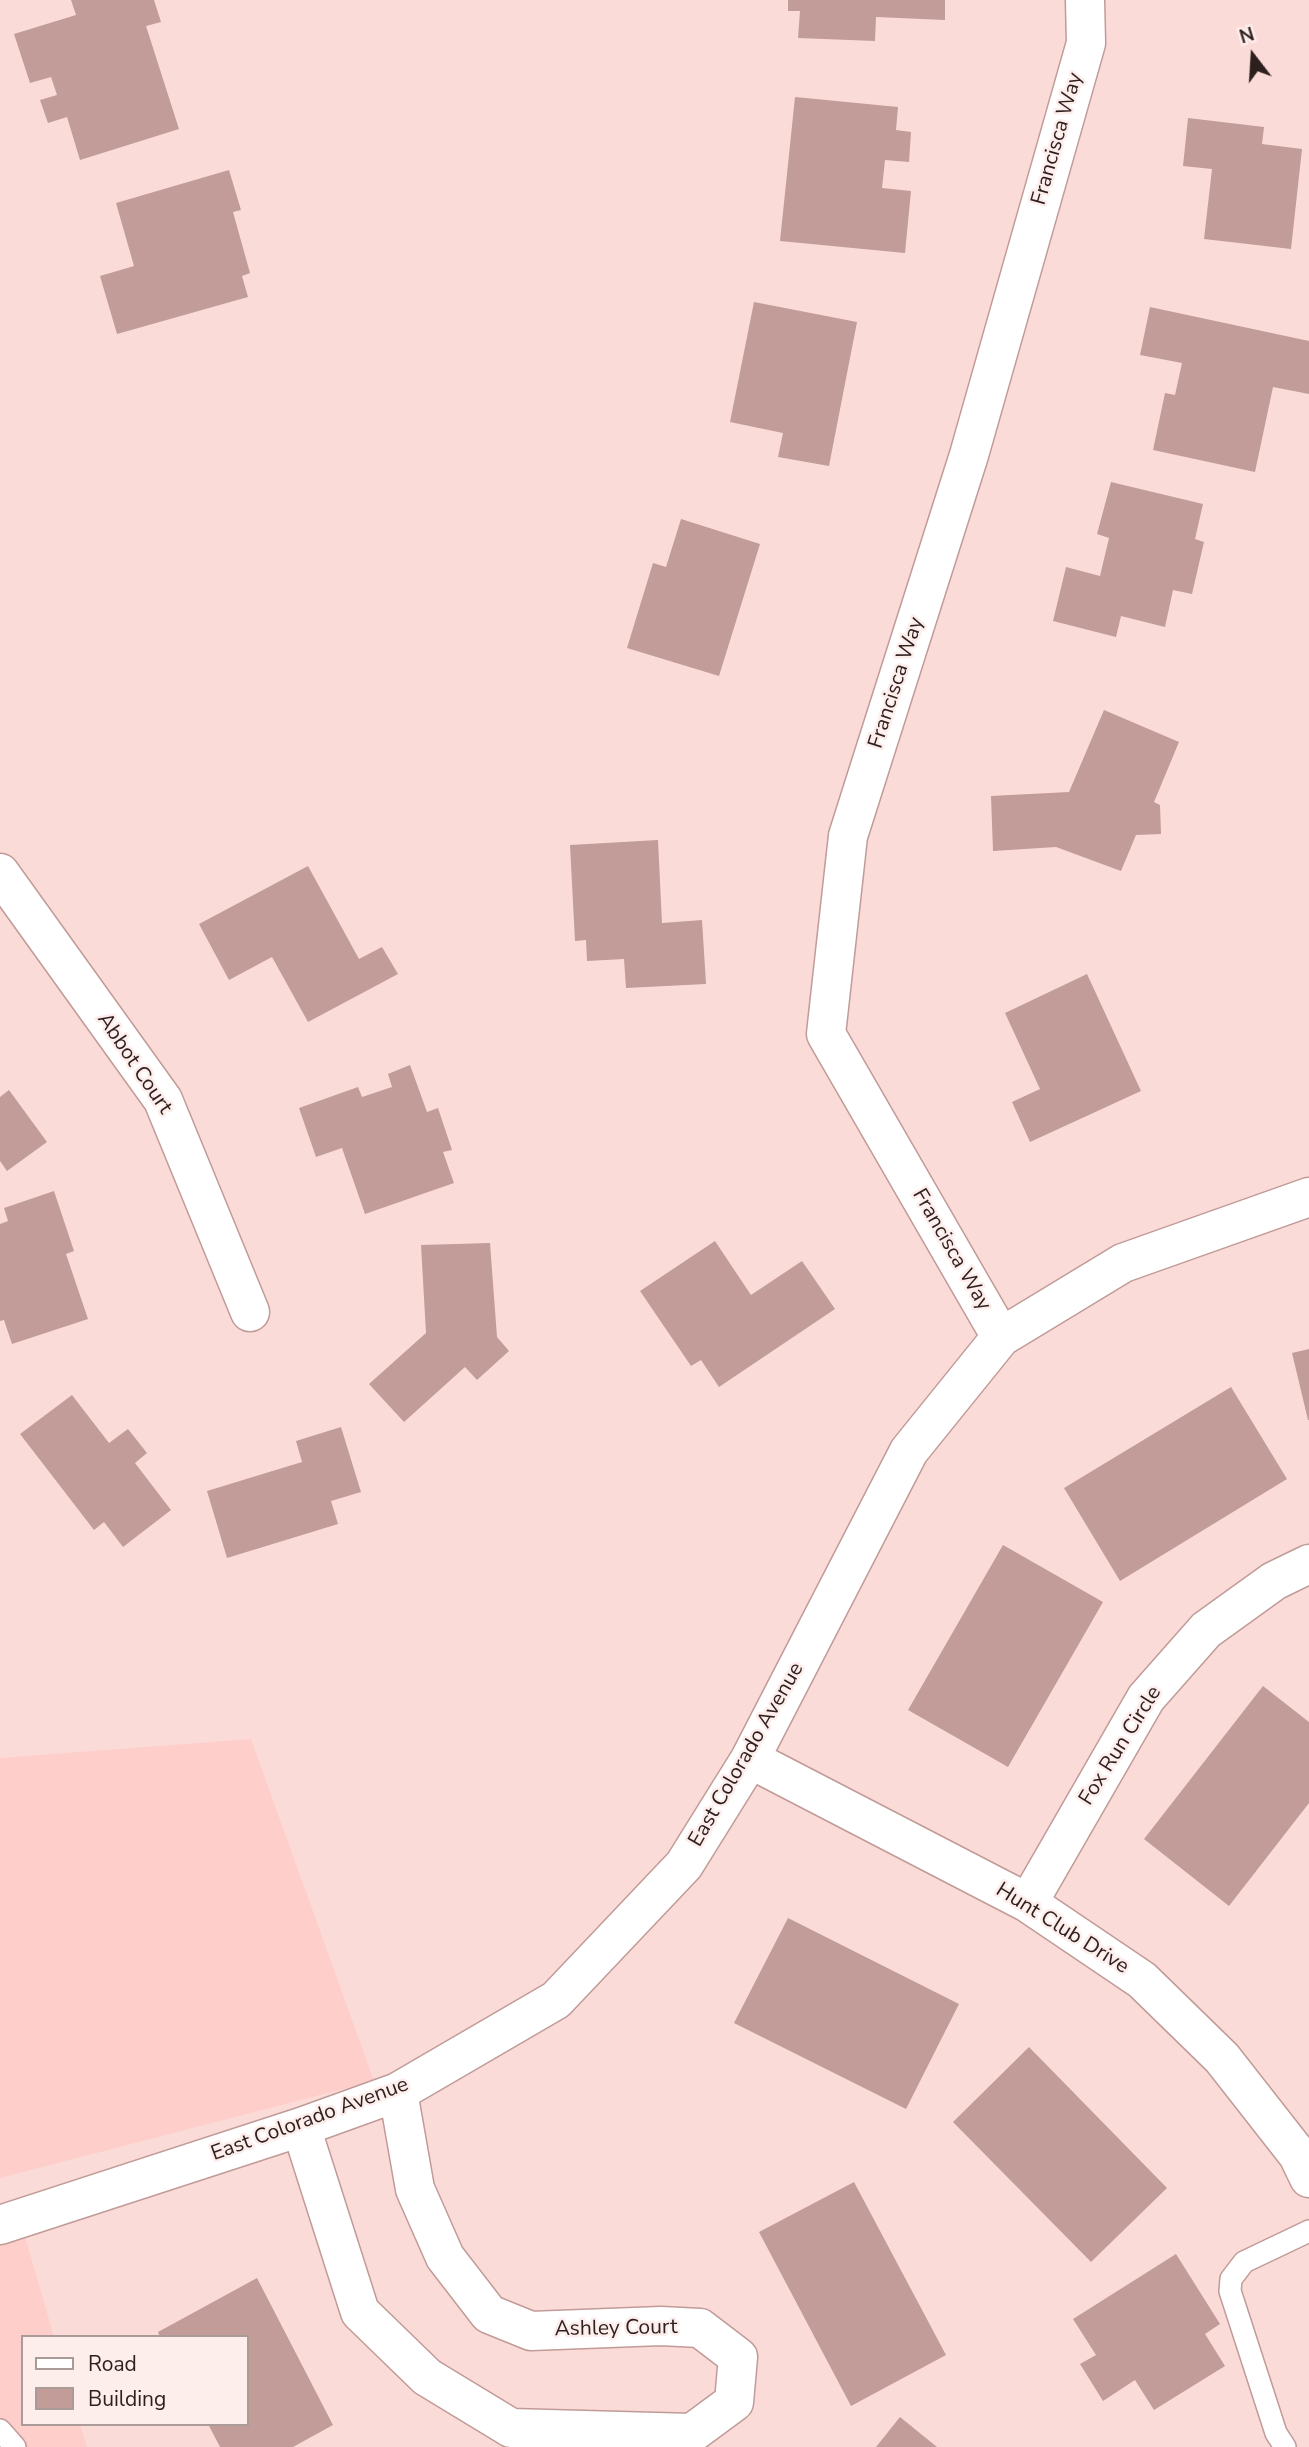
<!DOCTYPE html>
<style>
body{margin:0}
#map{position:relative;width:1309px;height:2447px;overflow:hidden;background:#fbdbd8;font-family:"Nunito Sans",sans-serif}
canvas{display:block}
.legend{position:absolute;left:21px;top:2335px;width:228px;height:91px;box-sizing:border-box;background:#fdedeb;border:2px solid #aa9b99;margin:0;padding:9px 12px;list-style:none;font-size:21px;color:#2d1f1e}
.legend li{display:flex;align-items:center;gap:14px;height:35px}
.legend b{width:35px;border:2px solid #aa9b99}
.north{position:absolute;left:1218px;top:21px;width:70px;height:70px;-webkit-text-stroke:5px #fdedeb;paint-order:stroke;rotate:343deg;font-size:19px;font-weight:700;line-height:28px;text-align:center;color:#2d1f1e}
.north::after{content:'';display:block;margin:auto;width:24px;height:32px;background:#2d1f1e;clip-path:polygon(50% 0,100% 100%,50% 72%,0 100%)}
</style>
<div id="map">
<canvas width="1309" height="2447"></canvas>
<ul class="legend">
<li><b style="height:9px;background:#fff"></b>Road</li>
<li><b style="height:19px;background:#c19c98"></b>Building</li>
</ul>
<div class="north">N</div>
</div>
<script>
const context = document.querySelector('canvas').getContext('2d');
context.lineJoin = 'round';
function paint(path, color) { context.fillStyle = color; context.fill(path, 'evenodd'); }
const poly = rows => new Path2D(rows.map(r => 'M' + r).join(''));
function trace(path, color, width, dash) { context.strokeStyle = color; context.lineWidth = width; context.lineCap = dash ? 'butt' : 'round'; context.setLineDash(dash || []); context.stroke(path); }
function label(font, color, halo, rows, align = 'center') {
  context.font = font + ' "Nunito Sans",sans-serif'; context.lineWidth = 5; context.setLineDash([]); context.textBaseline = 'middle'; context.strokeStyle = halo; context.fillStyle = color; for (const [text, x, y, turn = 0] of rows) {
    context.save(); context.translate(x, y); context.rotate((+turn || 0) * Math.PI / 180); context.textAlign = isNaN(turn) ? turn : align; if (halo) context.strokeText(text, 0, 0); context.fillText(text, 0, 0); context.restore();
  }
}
paint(poly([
 [251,1739,374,2081,0,2178,0,1758],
 [24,2233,54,2337,23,2337,23,2424,80,2424,87,2447,0,2447,0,2241]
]), '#fececa');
paint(poly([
 [71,0,154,0,161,22,146,26,179,129,80,160,67,117,48,123,40,100,57,95,51,77,30,83,14,34,76,15],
 [788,0,945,0,945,20,876,17,875,41,798,38,800,11,788,11],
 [795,97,898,107,896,130,911,132,909,162,885,160,882,188,911,191,905,253,780,241],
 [1188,118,1264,127,1262,144,1302,149,1291,249,1204,239,1212,169,1183,166],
 [229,170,241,210,233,212,250,273,242,276,248,297,117,334,100,276,134,266,116,203],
 [754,302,857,322,829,466,778,457,783,433,730,422],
 [1150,307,1309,341,1309,394,1273,387,1255,472,1153,450,1165,393,1175,395,1182,363,1140,355],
 [1111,482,1203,504,1195,539,1204,542,1192,594,1173,590,1165,627,1121,616,1116,637,1053,621,1066,567,1100,576,1109,538,1097,534],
 [681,519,760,544,719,676,627,648,653,563,666,567],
 [1104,710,1179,742,1154,802,1160,805,1161,834,1136,835,1121,871,1056,847,993,851,991,796,1069,792],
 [658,840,662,923,702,920,706,984,626,988,624,959,587,961,586,940,575,941,570,845],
 [308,866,359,959,382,947,398,974,308,1022,272,957,229,980,199,924],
 [1087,974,1141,1091,1030,1142,1012,1102,1040,1089,1005,1013],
 [410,1065,427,1112,438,1108,452,1150,443,1152,454,1183,365,1214,342,1148,316,1157,299,1108,358,1087,362,1097,392,1087,388,1074],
 [9,1090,47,1142,7,1171,0,1161,0,1097],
 [54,1191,74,1251,66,1254,88,1319,12,1344,4,1320,0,1321,0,1224,8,1221,4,1208],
 [715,1241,751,1295,802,1261,835,1309,719,1387,701,1360,691,1366,640,1291],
 [490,1243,497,1337,509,1351,477,1380,465,1367,404,1422,369,1384,426,1333,421,1245],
 [1309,1349,1309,1420,1308,1420,1292,1353],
 [1231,1387,1287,1479,1120,1581,1064,1488],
 [72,1395,109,1443,128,1429,147,1453,135,1463,171,1510,123,1547,104,1522,94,1530,20,1434],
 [341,1427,361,1492,331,1501,338,1524,227,1558,207,1491,302,1462,296,1441],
 [1003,1545,1103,1602,1008,1767,908,1710],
 [1263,1686,1309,1722,1309,1803,1229,1906,1144,1839],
 [788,1918,959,2004,906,2109,734,2023],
 [1029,2047,1167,2188,1091,2262,953,2122],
 [854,2182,946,2355,851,2406,759,2232],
 [1176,2254,1220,2324,1205,2334,1225,2366,1154,2410,1135,2380,1103,2401,1080,2364,1096,2355,1073,2319],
 [257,2278,333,2425,293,2447,220,2447,208,2424,247,2424,247,2337,160,2337,158,2332],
 [900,2417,937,2447,876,2447]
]), '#c19c98');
const service = poly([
 [0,2430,15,2447],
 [1285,2447,1276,2433,1230,2291,1231,2279,1244,2262,1309,2231]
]);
const minor = poly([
 [0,873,163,1100,250,1312],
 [1001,1337,826,1034,848,836,969,455,1086,43,1085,0],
 [750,1759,1028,1903,1142,1980,1222,2058,1298,2155,1309,2178],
 [1028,1903,1146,1698,1206,1630,1274,1581,1309,1564],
 [301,2127,360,2312,427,2377,511,2428,692,2433,734,2402,738,2357,700,2328,661,2326,531,2331,489,2314,445,2257,415,2189,398,2092],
 [0,2225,301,2127,398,2092,556,2000,684,1865,750,1759,909,1451,1001,1337,1123,1263,1309,1197]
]);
trace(service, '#c09b97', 24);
trace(minor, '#c09b97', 41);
trace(service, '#fff', 21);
trace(minor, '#fff', 38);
label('21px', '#2d1f1e', '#fdedeb', [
 ["Francisca Way",1058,139,-74],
 ["Francisca Way",897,683,-72],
 ["Abbot Court",134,1064,56],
 ["Francisca Way",951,1250,60],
 ["Fox Run Circle",1121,1746,-58],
 ["East Colorado Avenue",747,1755,-60],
 ["Hunt Club Drive",1062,1929,32],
 ["East Colorado Avenue",310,2120,-20],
 ["Ashley Court",616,2329,-1]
]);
</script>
